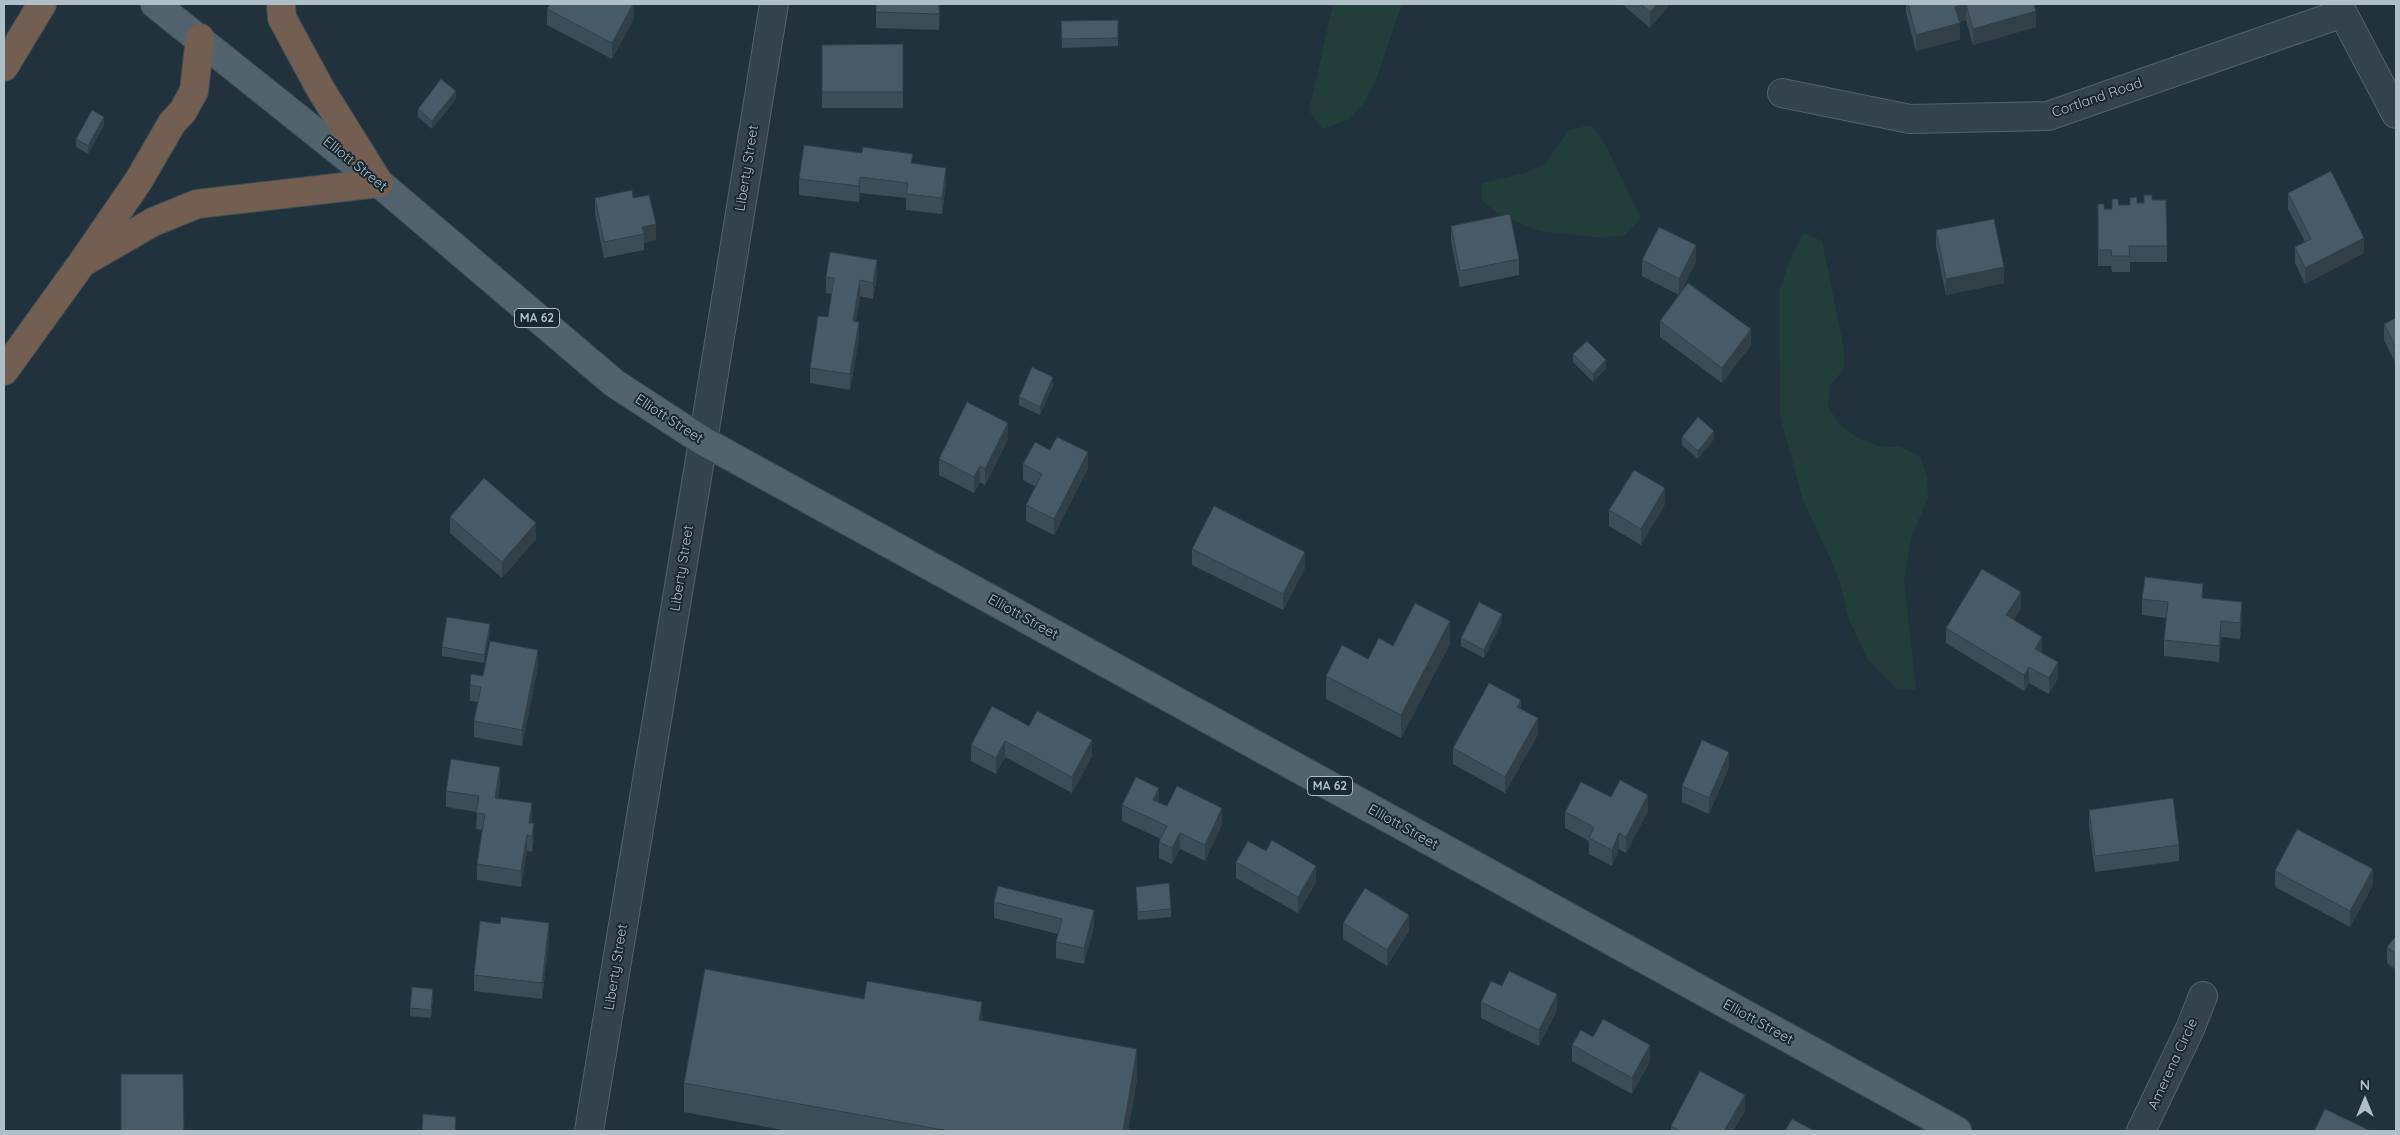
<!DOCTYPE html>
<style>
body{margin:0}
#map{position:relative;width:2400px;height:1135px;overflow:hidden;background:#21323d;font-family:Quicksand,sans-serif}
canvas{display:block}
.frame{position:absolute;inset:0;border:5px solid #b0bec8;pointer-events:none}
.north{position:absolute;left:2340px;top:1075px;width:50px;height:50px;-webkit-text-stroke:4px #1a2831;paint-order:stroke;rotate:0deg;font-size:14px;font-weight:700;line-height:20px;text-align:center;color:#b0bec8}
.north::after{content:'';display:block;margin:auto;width:18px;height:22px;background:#b0bec8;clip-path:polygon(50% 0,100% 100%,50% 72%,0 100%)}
</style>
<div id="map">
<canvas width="2400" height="1135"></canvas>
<div class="frame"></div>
<div class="north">N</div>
</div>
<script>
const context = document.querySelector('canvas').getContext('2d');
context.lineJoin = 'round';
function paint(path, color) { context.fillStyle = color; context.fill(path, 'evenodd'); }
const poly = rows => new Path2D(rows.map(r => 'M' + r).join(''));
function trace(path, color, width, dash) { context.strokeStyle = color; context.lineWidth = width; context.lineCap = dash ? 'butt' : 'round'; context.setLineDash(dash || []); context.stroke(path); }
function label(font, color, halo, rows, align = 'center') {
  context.font = font + ' Quicksand,sans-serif'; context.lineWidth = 4; context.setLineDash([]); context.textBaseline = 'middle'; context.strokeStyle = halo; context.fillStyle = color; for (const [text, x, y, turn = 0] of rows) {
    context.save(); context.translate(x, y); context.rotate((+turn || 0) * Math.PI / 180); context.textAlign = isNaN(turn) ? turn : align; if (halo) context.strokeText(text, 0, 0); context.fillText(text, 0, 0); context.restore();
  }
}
paint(poly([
 [1333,4,1402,4,1374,85,1363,104,1348,120,1322,129,1309,111],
 [1591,125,1603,140,1641,218,1625,235,1604,238,1539,231,1499,214,1482,201,1482,183,1525,173,1545,164,1569,130],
 [1804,233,1822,241,1844,349,1844,369,1830,386,1828,407,1840,425,1858,438,1878,446,1900,447,1920,456,1927,477,1928,498,1911,538,1904,581,1916,689,1898,690,1868,660,1849,620,1839,578,1803,500,1780,416,1779,291,1794,250]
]), '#233d3b');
const minor = poly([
 [2338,4,2396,114],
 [1782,93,1910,119,2048,116,2343,13],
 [703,441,774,4],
 [2141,1131,2190,1029,2203,996]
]);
const tertiary = poly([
 [589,1131,703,441]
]);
const primary = poly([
 [155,4,379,183,614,383,703,441,1957,1131]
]);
const motorway = poly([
 [4,67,42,4],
 [82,263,153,222,197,204,379,183,321,90,282,18,281,4],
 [4,371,82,263,139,180,172,123,183,111,194,91,200,38]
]);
trace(minor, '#53616a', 30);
trace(tertiary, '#53616a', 30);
trace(primary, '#414f58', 30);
trace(motorway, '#404e57', 30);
trace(minor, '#35434d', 28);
trace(tertiary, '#35434d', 28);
trace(primary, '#53636d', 28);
trace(motorway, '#735f52', 28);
paint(poly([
 [634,4,634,18,612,59,547,25,547,9],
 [876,4,940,4,939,30,876,28],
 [1622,4,1670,4,1650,28],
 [1906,4,2034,4,2036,27,1973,45,1966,20,1959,22,1960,39,1916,51,1906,12],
 [1118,20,1118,46,1062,48,1061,21],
 [903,44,903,108,822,108,822,45],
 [456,99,432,129,418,117,418,109],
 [104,125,88,154,76,147,76,139],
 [913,163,946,184,942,214,906,210,906,198,860,193,859,202,799,195,799,179],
 [2288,193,2364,253,2305,284,2295,263,2295,247,2305,242,2288,209],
 [595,198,633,198,656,240,644,243,644,250,604,258,595,214],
 [2152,200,2166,200,2167,262,2130,262,2130,272,2112,272,2111,266,2098,266,2098,204,2104,209,2112,209,2119,205,2130,205,2137,203,2144,203],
 [1451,226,1519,259,1519,275,1460,287,1451,241],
 [1936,230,2004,283,1946,295,1936,246],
 [1642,260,1696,261,1680,294,1751,345,1722,383,1660,337,1660,321,1679,295,1642,276],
 [877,276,873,299,860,296,856,322,859,338,850,390,810,383,810,368,828,317,832,294,826,293,826,277],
 [2396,318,2396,364,2384,340,2384,324],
 [1573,354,1606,368,1593,382,1573,362],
 [1053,385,1040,415,1019,405,1019,397],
 [1682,437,1714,439,1698,459,1682,445],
 [1008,439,985,485,980,482,974,493,939,475,939,459],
 [1050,450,1088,468,1054,535,1026,521,1026,505,1036,487,1023,480,1023,464],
 [1665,504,1641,545,1609,526,1609,510],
 [450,517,536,539,502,578,450,533],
 [1192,549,1305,568,1283,610,1192,565],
 [2203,598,2242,618,2240,639,2221,637,2219,662,2164,656,2164,640,2167,618,2142,615,2142,599],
 [2021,608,2014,619,2042,653,2058,678,2049,694,2029,683,2024,691,1946,643,1946,628],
 [1502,622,1484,658,1461,646,1461,638],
 [490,632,484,663,442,656,442,647],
 [1450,644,1401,738,1326,699,1326,676,1368,659,1393,646],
 [538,666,522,746,474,737,474,721,478,702,470,701,470,685,483,676],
 [1521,709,1538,734,1505,793,1453,764,1453,748],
 [1029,726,1092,756,1072,793,1005,757,996,774,971,761,971,745],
 [1729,767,1709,814,1682,802,1682,786],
 [500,783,498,798,532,819,531,823,534,839,532,852,527,851,521,887,477,880,477,864,482,830,476,829,477,812,446,807,446,791],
 [1611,797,1648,811,1626,853,1619,849,1612,866,1589,854,1589,841,1565,828,1565,812],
 [1159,802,1167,806,1222,824,1205,861,1180,849,1172,864,1159,858,1159,842,1161,839,1122,821,1122,805],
 [2089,810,2179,845,2179,861,2095,872,2089,826],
 [1236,862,1316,882,1298,913,1236,878],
 [2275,871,2373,885,2350,927,2275,887],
 [1136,887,1171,909,1171,917,1138,920,1136,895],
 [994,902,1094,926,1084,964,1056,958,1056,942,1058,934,994,918],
 [1343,923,1409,931,1387,966,1343,939],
 [500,924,549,939,542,999,474,991,474,975],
 [2396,936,2396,970,2387,963,2387,947],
 [433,997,431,1018,410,1016,410,1008],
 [1481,1002,1557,1010,1539,1046,1481,1018],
 [1593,1037,1650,1061,1632,1094,1572,1061,1572,1045],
 [1137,1079,1128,1131,788,1131,684,1112,684,1083],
 [1745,1111,1733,1131,1671,1131,1671,1126]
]), '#3d4d58');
paint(poly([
 [633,4,634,4,634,18,612,59,612,43],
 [939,4,940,4,939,30],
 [1657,4,1670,4,1650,28,1650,12],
 [1966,4,1966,20,1955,23,1955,7],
 [2036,11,2036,27,1973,45,1973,29],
 [1960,23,1960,39,1916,51,1916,35],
 [456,91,456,99,432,129,432,121],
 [104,117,104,125,88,154,88,146],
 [946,168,946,184,942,214,942,198],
 [860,177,860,193,859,202,859,186],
 [656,224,656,240,644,243,644,234,642,227],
 [2364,238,2364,253,2305,284,2305,268],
 [1696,245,1696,261,1679,295,1679,279],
 [877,260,877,276,873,299,873,283],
 [2004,267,2004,283,1946,295,1946,279],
 [860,280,860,296,853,337,853,321],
 [859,322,859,338,850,390,850,374],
 [1751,329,1751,345,1722,383,1722,368],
 [1606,360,1606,368,1593,382,1593,374],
 [1053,377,1053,385,1040,415,1040,407],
 [1008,423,1008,439,985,485,985,469],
 [1714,431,1714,439,1698,459,1698,451],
 [1088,452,1088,468,1054,535,1054,519],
 [980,466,980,482,974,493,974,477],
 [1665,488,1665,504,1641,545,1641,529],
 [536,523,536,539,502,578,502,562],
 [1305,552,1305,568,1283,610,1283,594],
 [2021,592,2021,608,2006,631,2006,615],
 [2242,602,2242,618,2240,639,2240,623],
 [1502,614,1502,622,1484,658,1484,650],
 [1450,621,1450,644,1401,738,1401,715],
 [2221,621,2221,637,2219,662,2219,646],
 [490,624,490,632,484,663,484,655],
 [2042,637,2042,653,2035,649],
 [538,650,538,666,522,746,522,730],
 [2058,662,2058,678,2049,694,2049,678],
 [2029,667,2029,683,2024,691,2024,675],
 [1521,700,1521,716,1517,707],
 [1538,718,1538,734,1505,793,1505,777],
 [1092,740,1092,756,1072,793,1072,777],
 [1005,741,1005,757,996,774,996,758],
 [1729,752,1729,767,1709,814,1709,798],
 [500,767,500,783,495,814,495,798],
 [1159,788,1159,804,1153,800],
 [1648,795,1648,811,1626,853,1626,837],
 [532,803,532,819,529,835,529,823],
 [1222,808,1222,824,1205,861,1205,845],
 [534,823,534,839,532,852,532,836],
 [1180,833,1180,849,1172,864,1172,848],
 [1619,833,1619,849,1612,866,1612,850],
 [527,835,527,851,521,887,521,871],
 [1316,866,1316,882,1298,913,1298,897],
 [2373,869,2373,885,2350,927,2350,911],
 [1094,910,1094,926,1084,964,1084,948],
 [1409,915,1409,931,1387,966,1387,950],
 [549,923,549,939,542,999,542,983],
 [1557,994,1557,1010,1539,1046,1539,1030],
 [982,1002,982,1031,979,1020],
 [1650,1045,1650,1061,1632,1094,1632,1078],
 [1137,1049,1137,1079,1128,1131,1123,1131],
 [1745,1095,1745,1111,1733,1131,1724,1131]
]), '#323f47');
const building = poly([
 [550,4,633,4,612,43,547,9,550,4],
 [876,4,939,4,939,14,876,12,876,4],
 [1640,4,1657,4,1650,12,1640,4],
 [1908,4,2034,4,2036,11,1973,29,1966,4,1955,7,1960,23,1916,35,1908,4],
 [1118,20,1118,38,1062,39,1061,21,1118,20],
 [903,44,903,92,822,92,822,45,903,44],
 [441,79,456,91,432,121,418,109,441,79],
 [92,110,104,117,88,146,76,139,92,110],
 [804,145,862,153,863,147,913,154,911,163,946,168,942,198,906,194,908,183,860,177,859,186,799,179,804,145],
 [2331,171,2364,238,2305,268,2295,247,2311,239,2288,193,2331,171],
 [632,190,633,198,649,195,656,224,642,227,644,234,604,242,595,198,632,190],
 [2144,195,2152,195,2152,200,2166,200,2167,246,2129,246,2130,256,2112,256,2111,250,2098,250,2098,204,2104,204,2104,209,2112,209,2112,199,2118,199,2119,205,2130,205,2130,198,2137,197,2137,203,2144,203,2144,195],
 [1510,214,1519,259,1460,271,1451,226,1510,214],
 [1994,219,2004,267,1946,279,1936,230,1994,219],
 [1659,227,1696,245,1679,279,1642,260,1659,227],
 [830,252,877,260,873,283,860,280,853,321,859,322,850,374,810,368,818,316,828,317,834,278,826,277,830,252],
 [1688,283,1751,329,1722,368,1660,321,1688,283],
 [2396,318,2396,348,2384,324,2396,318],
 [1587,341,1606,360,1593,374,1573,354,1587,341],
 [1032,367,1053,377,1040,407,1019,397,1032,367],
 [967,402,1008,423,985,469,980,466,974,477,939,459,967,402],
 [1698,417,1714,431,1698,451,1682,437,1698,417],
 [1057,437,1088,452,1054,519,1026,505,1042,474,1023,464,1035,442,1050,450,1057,437],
 [1634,470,1665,488,1641,529,1609,510,1634,470],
 [484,478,536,523,502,562,450,517,484,478],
 [1214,506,1305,552,1283,594,1192,549,1214,506],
 [1982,569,2021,592,2006,615,2042,637,2035,649,2058,662,2049,678,2029,667,2024,675,1946,628,1982,569],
 [2145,577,2203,584,2202,598,2242,602,2240,623,2221,621,2219,646,2164,640,2168,602,2142,599,2145,577],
 [1479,602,1502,614,1484,650,1461,638,1479,602],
 [1415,603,1450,621,1401,715,1326,676,1342,645,1368,659,1379,638,1393,646,1415,603],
 [447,617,490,624,484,655,442,647,447,617],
 [490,641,538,650,522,730,474,721,481,687,470,685,471,674,483,676,490,641],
 [1489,683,1521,700,1517,707,1538,718,1505,777,1453,748,1489,683],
 [992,706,1029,726,1037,711,1092,740,1072,777,1005,741,996,758,971,745,992,706],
 [1702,740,1729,752,1709,798,1682,786,1702,740],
 [451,759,500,767,495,798,532,803,529,823,534,823,532,836,527,835,521,871,477,864,485,814,476,813,479,796,446,791,451,759],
 [1136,777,1159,788,1153,800,1167,806,1177,786,1222,808,1205,845,1180,833,1172,848,1159,842,1167,826,1122,805,1136,777],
 [1620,780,1648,795,1626,837,1619,833,1612,850,1589,838,1594,827,1565,812,1581,782,1611,797,1620,780],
 [2173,798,2179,845,2095,856,2089,810,2173,798],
 [2297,829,2373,869,2350,911,2275,871,2297,829],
 [1272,840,1316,866,1298,897,1236,862,1248,841,1266,851,1272,840],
 [1169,883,1171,909,1138,912,1136,887,1169,883],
 [998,886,1094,910,1084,948,1056,942,1062,919,994,902,998,886],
 [1365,888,1409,915,1387,950,1343,923,1365,888],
 [501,917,549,923,542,983,474,975,480,921,500,924,501,917],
 [2396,936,2396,954,2387,947,2396,936],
 [705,969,864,999,867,981,982,1002,979,1020,1137,1049,1123,1131,949,1131,684,1083,705,969],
 [1509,971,1557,994,1539,1030,1481,1002,1491,981,1502,986,1509,971],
 [412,987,433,989,431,1010,410,1008,412,987],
 [1603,1019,1650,1045,1632,1078,1572,1045,1581,1030,1593,1037,1603,1019],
 [1700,1071,1745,1095,1724,1131,1680,1131,1671,1126,1700,1071],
 [121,1074,183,1074,184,1131,121,1131,121,1074],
 [2325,1109,2371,1131,2314,1131,2325,1109],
 [423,1114,456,1117,455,1131,422,1131,423,1114],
 [1792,1119,1815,1131,1785,1131,1792,1119]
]);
paint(building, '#475a66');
trace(building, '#323f47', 1);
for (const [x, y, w] of [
 [537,318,45],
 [1330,786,45]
]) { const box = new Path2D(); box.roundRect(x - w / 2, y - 9.5, w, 19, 4); context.fillStyle = '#1a2831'; context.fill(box); trace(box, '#b0bec8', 1); }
label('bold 12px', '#b0bec8', null, [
 ["MA 62",537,318],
 ["MA 62",1330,786]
]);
label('14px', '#b0bec8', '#1a2831', [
 ["Cortland Road",2097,98,-19],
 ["Elliott Street",355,164,39],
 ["Liberty Street",747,168,-81],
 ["Elliott Street",669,419,33],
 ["Liberty Street",682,568,-81],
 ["Elliott Street",1023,617,29],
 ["Elliott Street",1403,827,29],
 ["Liberty Street",616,967,-81],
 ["Elliott Street",1758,1022,29],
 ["Amerena Circle",2173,1064,-65]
]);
</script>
